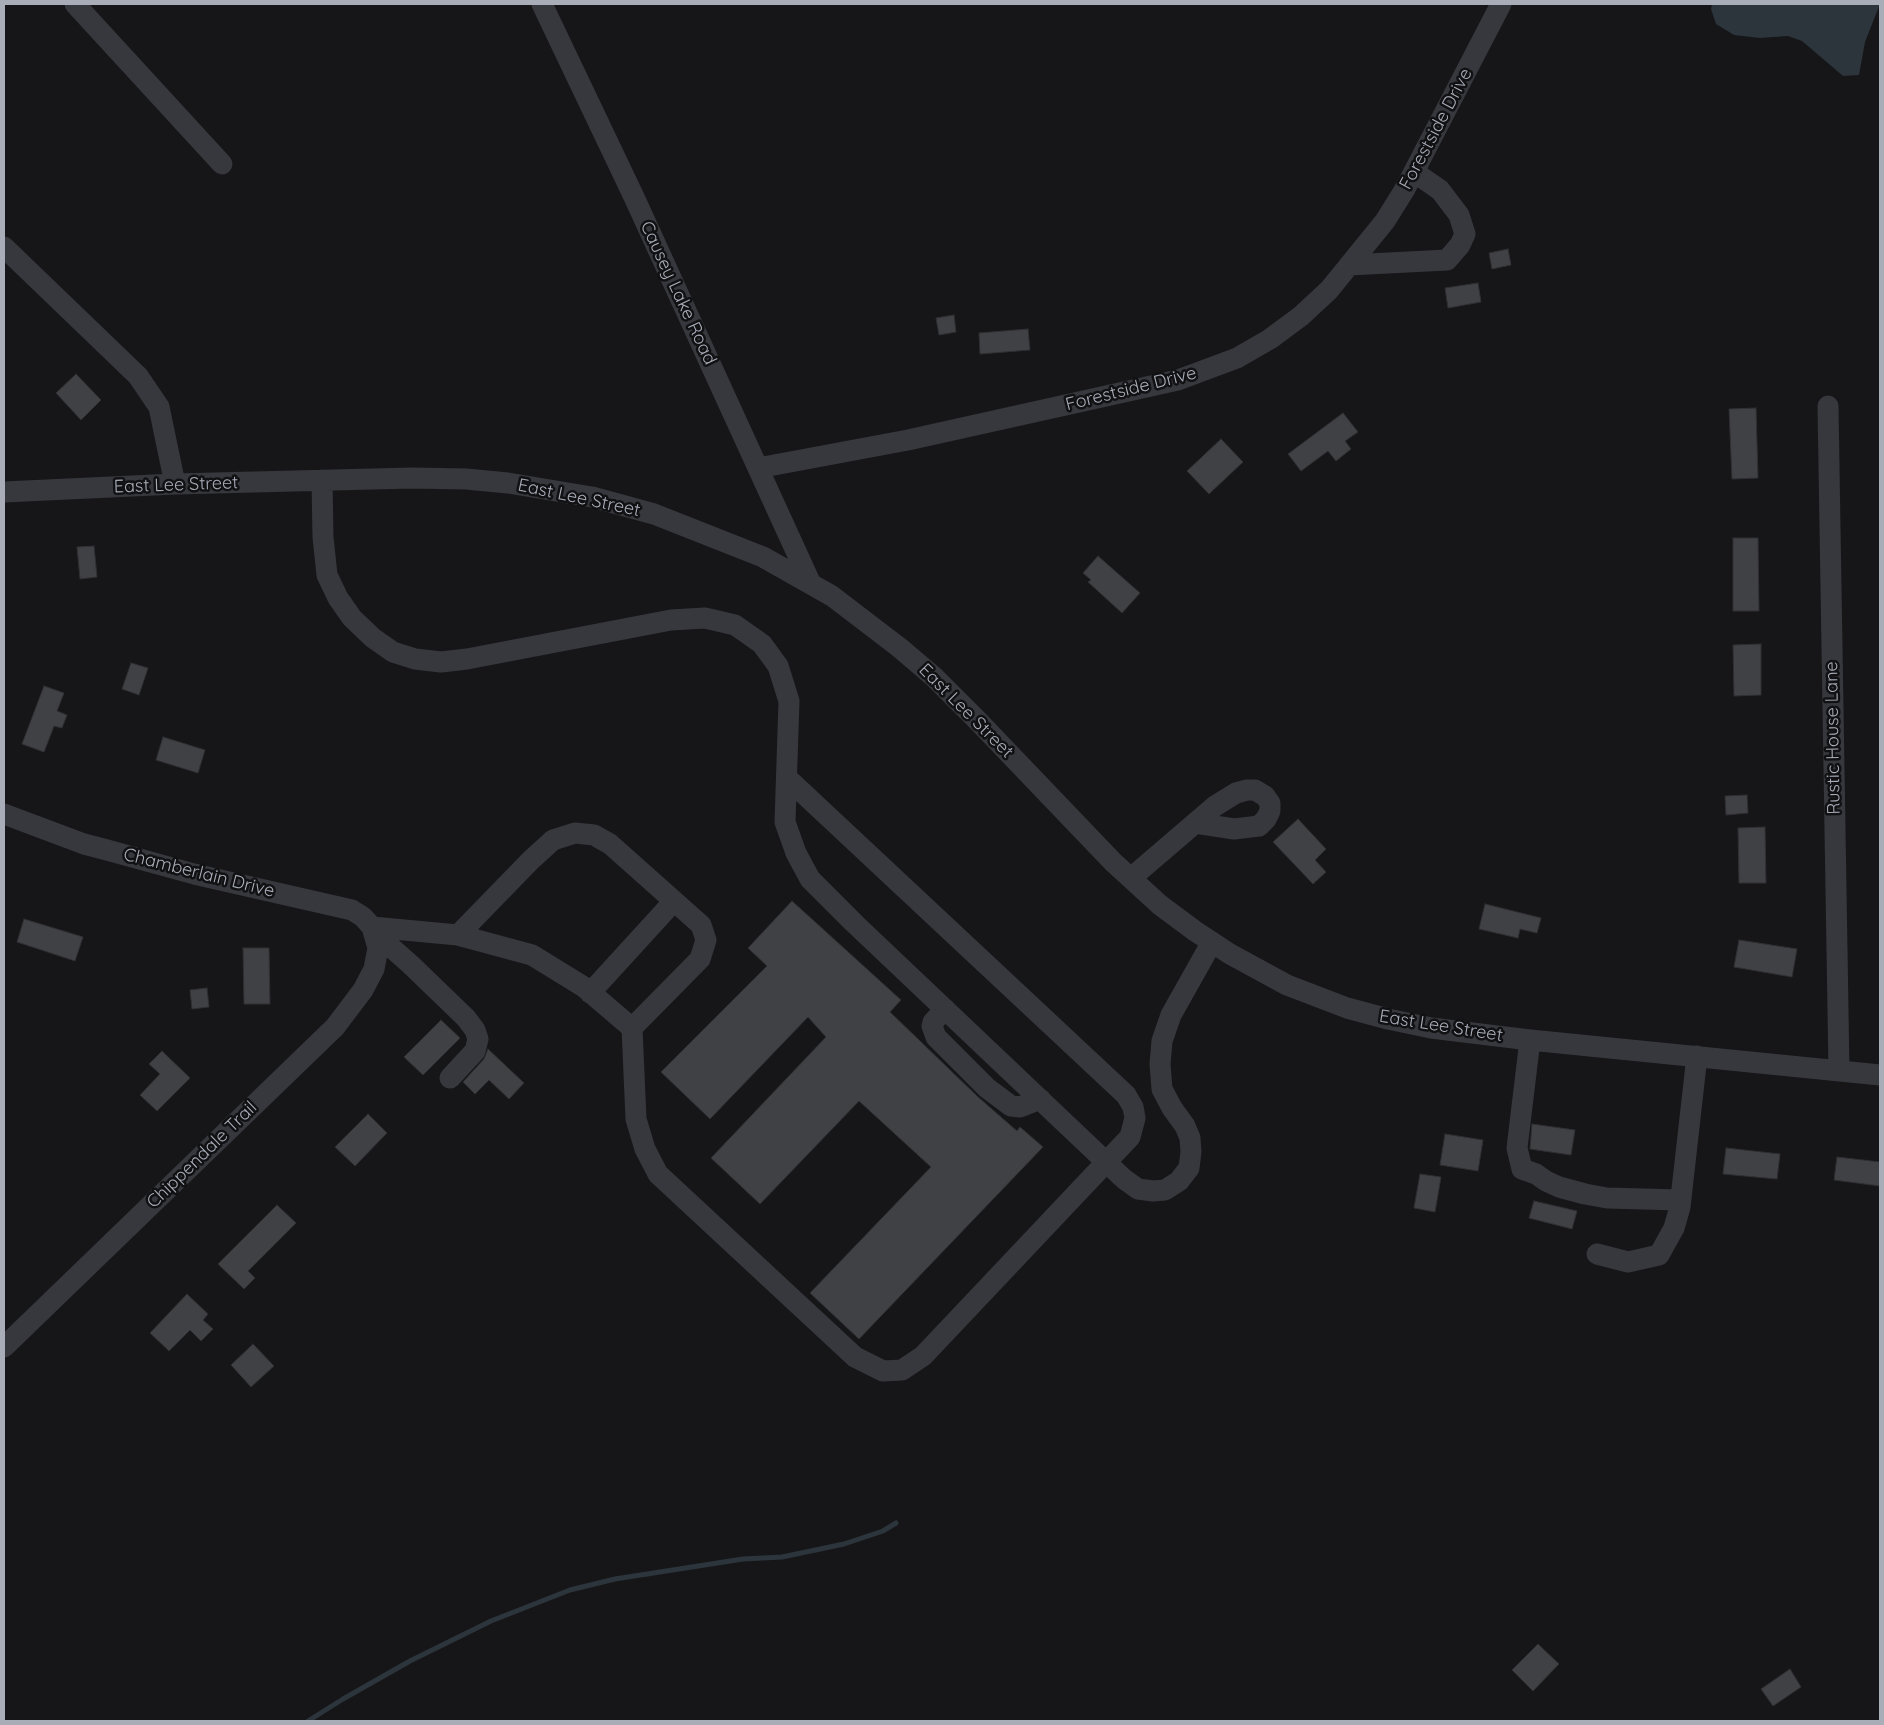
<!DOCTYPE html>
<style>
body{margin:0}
#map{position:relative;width:1884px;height:1725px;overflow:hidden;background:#161618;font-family:Quicksand,sans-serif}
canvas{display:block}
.frame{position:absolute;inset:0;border:5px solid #a8adb8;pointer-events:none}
</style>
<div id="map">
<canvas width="1884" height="1725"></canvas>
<div class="frame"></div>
</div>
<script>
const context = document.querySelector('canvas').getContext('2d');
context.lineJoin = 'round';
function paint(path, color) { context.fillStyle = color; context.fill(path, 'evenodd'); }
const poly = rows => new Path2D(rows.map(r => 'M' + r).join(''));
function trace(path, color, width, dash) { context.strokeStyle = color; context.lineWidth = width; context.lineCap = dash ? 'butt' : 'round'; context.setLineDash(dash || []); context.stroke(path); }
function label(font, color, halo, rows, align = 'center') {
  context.font = font + ' Quicksand,sans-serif'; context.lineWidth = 5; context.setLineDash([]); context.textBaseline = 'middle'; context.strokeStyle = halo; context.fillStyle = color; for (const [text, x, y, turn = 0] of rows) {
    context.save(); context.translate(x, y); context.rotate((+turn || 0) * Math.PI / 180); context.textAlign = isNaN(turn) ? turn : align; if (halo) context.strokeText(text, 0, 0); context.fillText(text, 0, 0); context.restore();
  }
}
paint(poly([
 [1712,4,1880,4,1865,42,1859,75,1843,76,1802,41,1788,36,1760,38,1734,35,1716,24,1711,9]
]), '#2c353c');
trace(poly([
 [308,1721,343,1699,410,1661,491,1621,570,1590,615,1579,743,1559,782,1557,844,1544,883,1531,896,1523]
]), '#2c353c', 5);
const building = poly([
 [1508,249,1511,265,1492,269,1489,253,1508,249],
 [1478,283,1481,302,1448,308,1445,288,1478,283],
 [954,315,956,332,939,335,936,318,954,315],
 [1028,329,1030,350,980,354,979,333,1028,329],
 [76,374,101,400,81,420,56,393,76,374],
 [1756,408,1758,478,1732,479,1729,409,1756,408],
 [1343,413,1358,432,1345,441,1351,449,1336,461,1328,451,1301,471,1288,454,1343,413],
 [1221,439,1243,462,1209,494,1187,471,1221,439],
 [1733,538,1758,538,1759,611,1733,611,1733,538],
 [94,546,97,577,80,579,77,547,94,546],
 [1098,556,1140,593,1122,613,1088,582,1091,580,1083,573,1098,556],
 [1761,644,1761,695,1734,696,1733,645,1761,644],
 [131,663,148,668,139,695,122,689,131,663],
 [44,686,64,693,57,711,67,715,62,728,54,726,44,752,22,744,44,686],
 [163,737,205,750,198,773,156,760,163,737],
 [1747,795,1748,813,1726,815,1725,796,1747,795],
 [1298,819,1326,849,1315,860,1326,872,1313,884,1273,842,1298,819],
 [1765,827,1766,883,1739,883,1738,828,1765,827],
 [792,901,901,1000,890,1012,978,1097,1017,1131,1020,1127,1043,1147,859,1339,810,1293,931,1167,859,1101,760,1204,711,1158,826,1037,808,1017,710,1119,661,1072,767,966,748,948,792,901],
 [1485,904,1541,918,1537,933,1520,929,1518,938,1479,929,1485,904],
 [24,919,83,937,75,961,17,942,24,919],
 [1739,940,1797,949,1792,977,1734,967,1739,940],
 [243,948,269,948,270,1004,244,1004,243,948],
 [207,988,209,1007,192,1009,190,990,207,988],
 [441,1020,460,1038,423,1075,404,1057,441,1020],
 [488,1049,524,1083,509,1099,489,1080,475,1094,463,1082,484,1059,488,1049],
 [162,1051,190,1078,157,1111,140,1095,160,1074,149,1064,162,1051],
 [368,1114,387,1133,355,1166,335,1147,368,1114],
 [1532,1124,1575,1130,1571,1155,1530,1149,1532,1124],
 [1445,1134,1483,1140,1478,1171,1440,1165,1445,1134],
 [1726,1148,1780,1154,1777,1179,1723,1174,1726,1148],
 [1837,1157,1880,1162,1880,1186,1834,1180,1837,1157],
 [1420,1174,1441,1177,1435,1212,1414,1208,1420,1174],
 [1534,1201,1577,1211,1572,1229,1529,1218,1534,1201],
 [277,1205,296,1223,248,1271,255,1278,244,1289,218,1264,277,1205],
 [187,1294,208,1314,203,1320,213,1329,201,1341,190,1330,169,1351,150,1333,187,1294],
 [253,1344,274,1366,251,1387,231,1365,253,1344],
 [1538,1644,1559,1664,1533,1691,1512,1670,1538,1644],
 [1790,1669,1801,1687,1773,1706,1761,1689,1790,1669]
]);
paint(building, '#404145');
trace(building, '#303034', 1);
trace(poly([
 [75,4,222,164],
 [542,4,634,197,811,584],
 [4,247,138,376,159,407,175,484],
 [1349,265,1447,260,1460,245,1465,234,1459,215,1440,190,1414,172],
 [1828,406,1839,1071],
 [758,468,908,440,1178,380,1237,358,1270,339,1301,316,1329,290,1385,221,1405,189,1501,4],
 [322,480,323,537,327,575,338,598,352,618,373,638,393,652,415,659,441,662,467,659,671,620,705,618,735,625,762,644,778,666,789,701,785,822,796,853,810,879,854,923,1124,1179,1138,1189,1153,1191,1165,1190,1179,1181,1189,1168,1191,1152,1190,1138,1185,1126,1172,1108,1162,1089,1160,1064,1162,1041,1171,1015,1212,942],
 [4,492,175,484,412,478,466,479,508,483,592,497,654,514,763,557,832,596,900,648,934,677,979,722,1113,862,1160,905,1195,931,1230,954,1287,985,1347,1008,1388,1019,1431,1028,1530,1040,1880,1075],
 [4,814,84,844,107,850,194,874,352,910,363,917,372,927,378,948,374,969,363,990,335,1027,4,1347],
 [1131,878,1215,806,1236,793,1247,790,1255,790,1265,796,1270,803,1270,811,1266,819,1259,826,1234,829,1195,823],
 [372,927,458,935,532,955,584,987,632,1028,700,959,706,940,701,925,610,844,594,835,575,833,553,840,531,860,458,935],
 [377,943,393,949,410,964,466,1018,475,1030,478,1039,475,1051,450,1078],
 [590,993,674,901],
 [945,1009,933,1022,932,1026,936,1037,987,1088,1011,1106,1020,1107,1040,1099],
 [632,1028,636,1119,645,1149,658,1174,855,1357,883,1371,902,1370,923,1356,1130,1137,1135,1118,1133,1107,1126,1095,787,778],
 [1530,1040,1517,1148,1522,1169,1536,1174,1546,1181,1559,1187,1585,1194,1607,1198,1680,1200],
 [1597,1254,1628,1262,1659,1255,1674,1228,1680,1207,1697,1056]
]), '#37383d', 21);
label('18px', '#a8adb8', '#111113', [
 ["Forestside Drive",1436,129,-62],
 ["Causey Lake Road",678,293,65],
 ["Forestside Drive",1131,389,-14],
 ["East Lee Street",176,485,-2],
 ["East Lee Street",579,498,12],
 ["East Lee Street",966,711,45],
 ["Rustic House Lane",1833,738,-91],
 ["Chamberlain Drive",199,873,14],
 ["East Lee Street",1441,1026,9],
 ["Chippendale Trail",202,1155,-44]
]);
</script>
